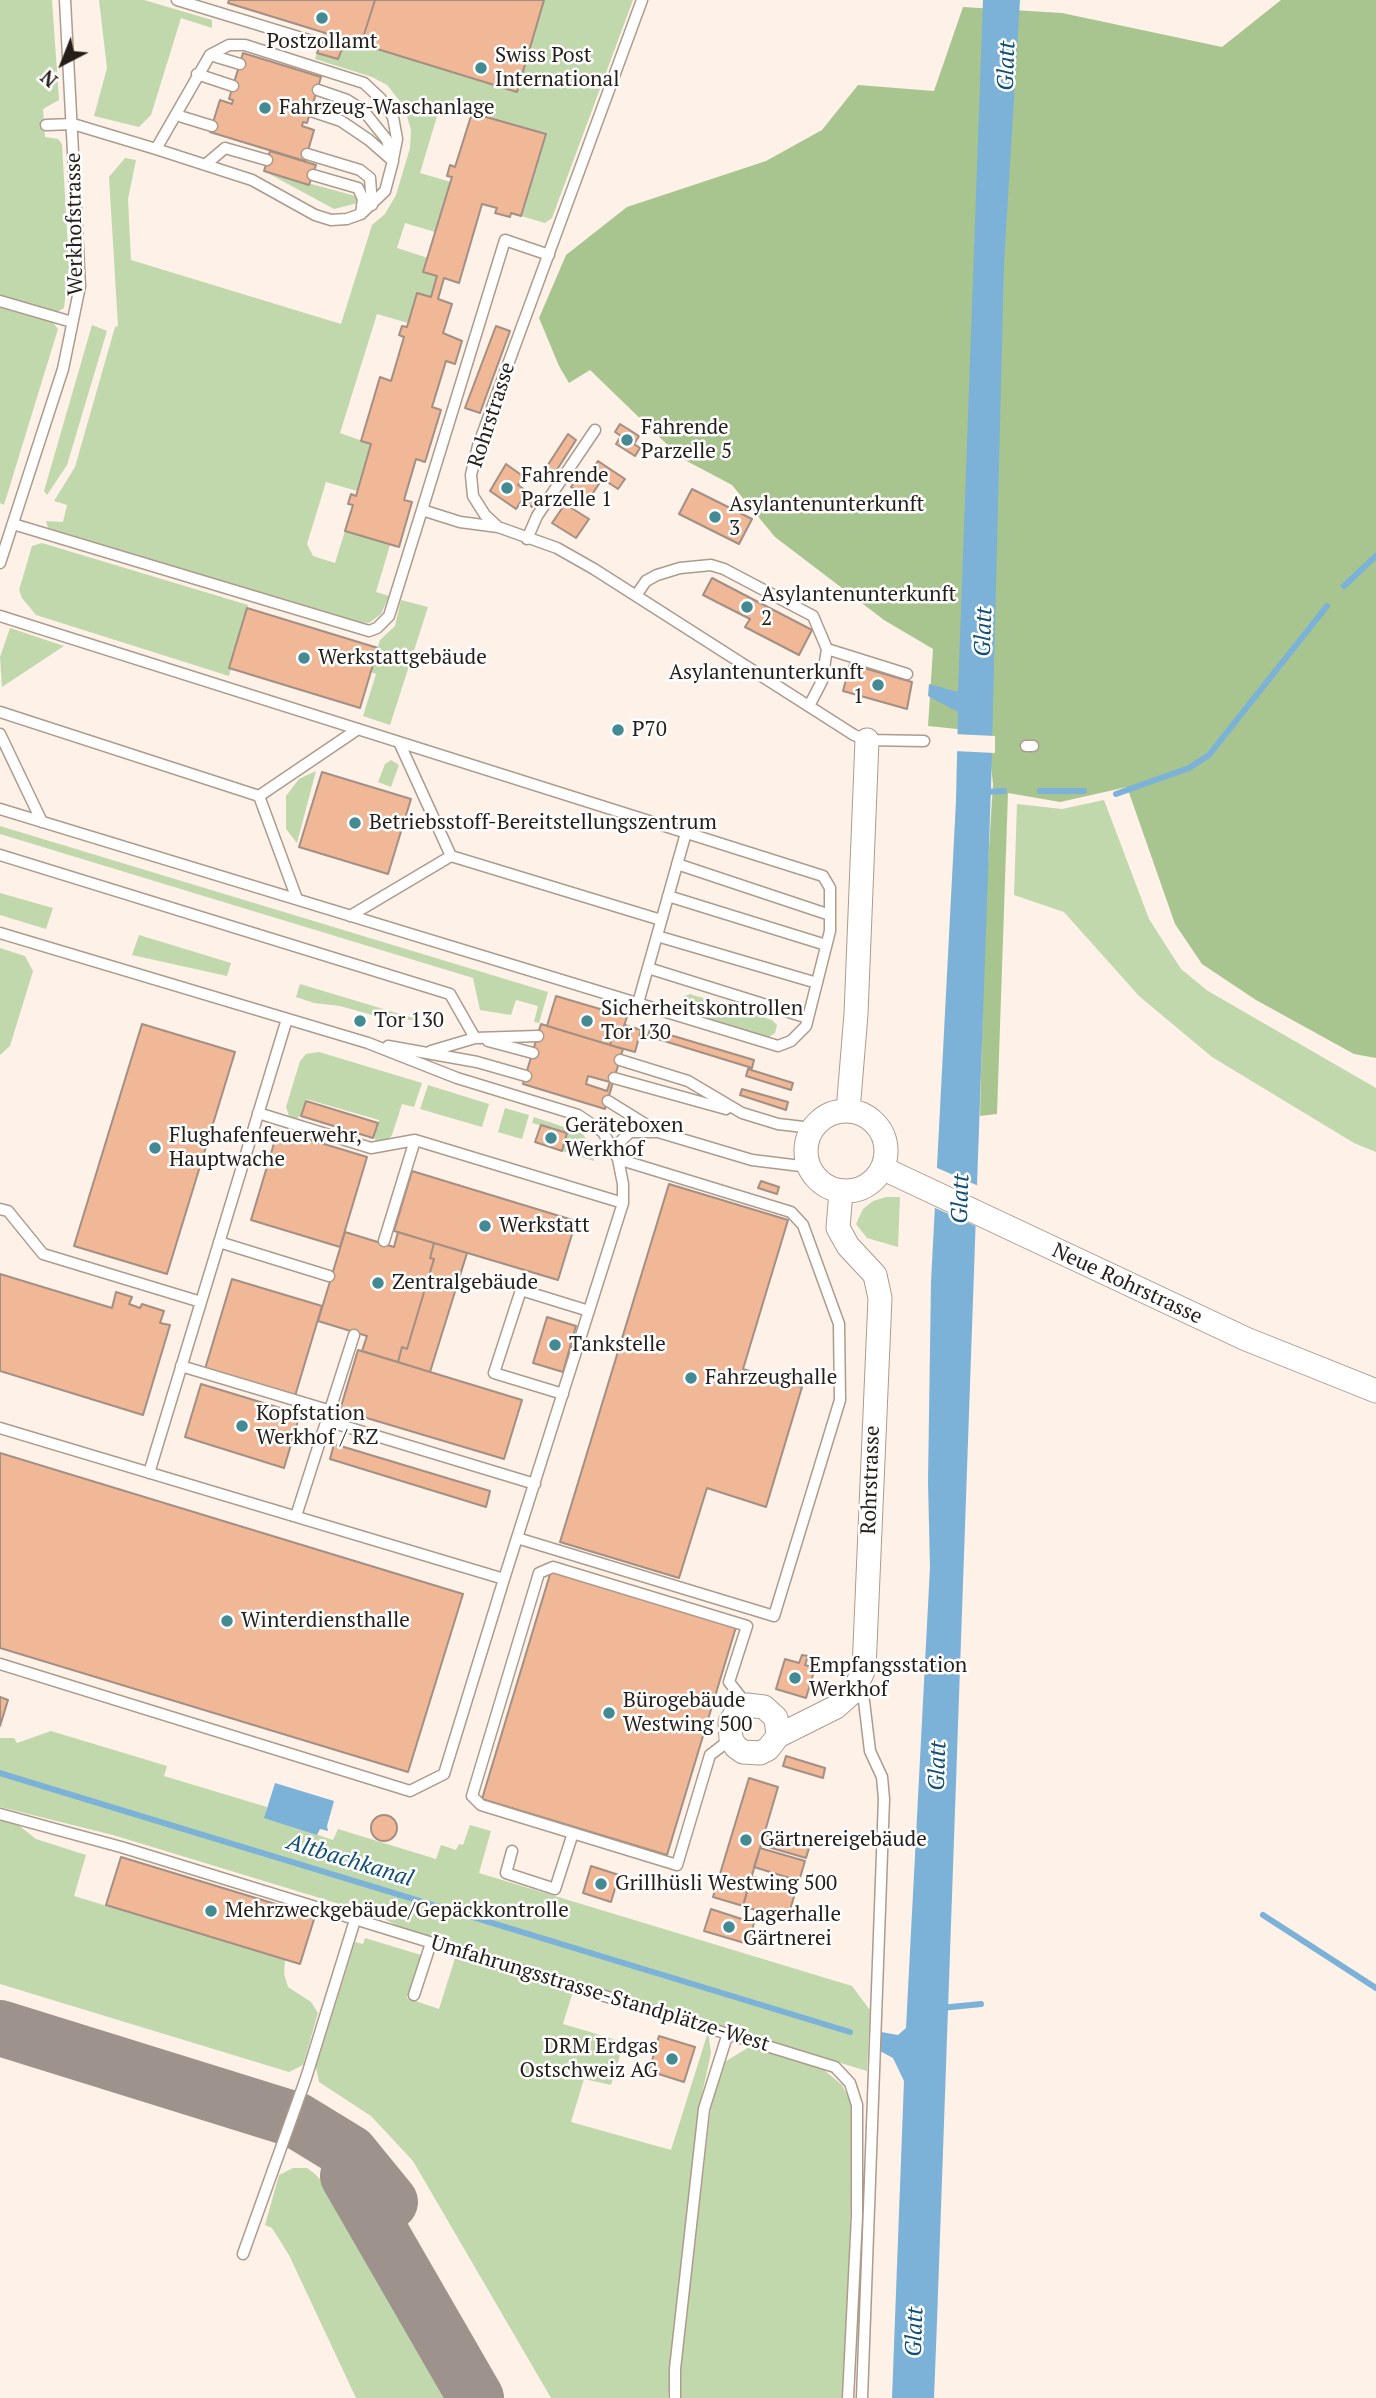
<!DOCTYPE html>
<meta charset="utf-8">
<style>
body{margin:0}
#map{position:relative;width:1376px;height:2398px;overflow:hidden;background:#fdf1e8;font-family:"PT Serif",serif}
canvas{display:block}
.north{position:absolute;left:28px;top:28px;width:70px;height:70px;-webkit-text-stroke:5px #fff;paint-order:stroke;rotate:222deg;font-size:19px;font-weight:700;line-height:28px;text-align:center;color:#251e19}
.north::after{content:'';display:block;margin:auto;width:24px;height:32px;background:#251e19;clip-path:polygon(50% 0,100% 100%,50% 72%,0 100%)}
</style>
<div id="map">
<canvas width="1376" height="2398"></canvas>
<div class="north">N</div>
</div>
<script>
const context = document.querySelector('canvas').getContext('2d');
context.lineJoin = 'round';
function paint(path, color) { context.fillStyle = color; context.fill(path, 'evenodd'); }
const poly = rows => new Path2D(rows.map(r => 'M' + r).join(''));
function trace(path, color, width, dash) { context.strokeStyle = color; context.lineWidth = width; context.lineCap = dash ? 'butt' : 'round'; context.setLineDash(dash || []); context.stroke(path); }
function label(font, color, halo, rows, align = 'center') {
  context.font = font + ' "PT Serif",serif'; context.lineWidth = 5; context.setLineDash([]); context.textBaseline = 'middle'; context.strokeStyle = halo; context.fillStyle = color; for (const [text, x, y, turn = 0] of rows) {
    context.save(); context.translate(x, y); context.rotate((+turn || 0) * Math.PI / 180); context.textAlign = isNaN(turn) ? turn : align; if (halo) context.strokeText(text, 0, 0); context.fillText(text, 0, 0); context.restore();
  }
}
paint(poly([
 [0,0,52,0,59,100,43,109,45,137,58,139,62,144,69,265,64,308,55,313,0,296],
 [99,0,144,0,212,20,212,28,181,18,151,115,139,127,94,116,107,68],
 [544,0,633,0,552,218,545,223,521,216,546,135,450,106,438,113,420,173,451,182,435,232,405,223,397,248,428,258,423,272,437,276,431,297,417,293,408,323,377,314,340,433,371,444,357,491,326,482,307,544,313,556,335,563,345,531,390,545,376,592,389,596,381,614,369,623,358,622,48,528,46,521,63,522,67,505,54,501,75,467,115,327,118,326,109,177,125,158,136,160,128,199,131,260,341,324,372,225,385,214,396,195,410,148,411,130,404,106,387,85,372,77,315,59,323,32,516,91],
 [264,171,359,197,358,203,334,209],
 [0,306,52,321,58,329,4,505,0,503],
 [92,325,107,331,67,465,47,495,44,491],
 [42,543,248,605,229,676,36,615,22,598,19,590,32,546],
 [401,600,428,607,390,725,363,716,376,674,371,672,380,640,395,626],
 [10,628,64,646,2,687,0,657],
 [391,760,399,765,391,787,378,782,385,764],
 [316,771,297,843,286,829,286,796,299,779],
 [1104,800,1149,919,1181,969,1208,991,1376,1088,1376,1152,1354,1143,1212,1057,1139,996,1064,912,1014,895,1017,804,1062,809],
 [0,826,548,992,539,1023,534,1022,538,1006,516,1000,511,1015,480,1010,473,978,0,834],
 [0,893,53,908,46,929,0,915],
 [139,935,231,963,227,976,132,955],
 [0,948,25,956,33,971,10,1046,0,1055],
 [300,984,420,1020,390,1020,340,1006,314,1003,296,997],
 [690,994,772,1020,777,1025,775,1033,769,1037,683,1012,680,1005,683,997],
 [319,1052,422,1083,414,1107,402,1104,392,1135,386,1142,377,1144,374,1137,379,1120,306,1099,301,1115,296,1119,289,1116,286,1107,300,1061,306,1054],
 [428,1085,489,1104,482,1127,420,1109],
 [505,1108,529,1115,522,1139,498,1132],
 [534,1117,582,1133,593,1149,594,1161,562,1151,567,1133,532,1123],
 [886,1197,900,1197,898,1247,867,1238,856,1224,863,1209,873,1201],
 [51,1731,167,1766,164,1776,267,1807,265,1817,333,1840,338,1829,436,1859,441,1845,456,1850,459,1844,463,1845,470,1825,491,1831,479,1873,852,1986,870,2010,867,2071,405,1930,379,1916,113,1835,0,1807,0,1738,14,1738,17,1743],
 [0,1819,17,1824,36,1839,86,1855,74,1896,285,1960,284,1974,288,1987,311,2002,318,2013,303,2065,289,2072,0,1984],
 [365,1938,421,1955,407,1998,439,2009,456,1955,573,1991,563,2024,624,2042,611,2085,584,2079,571,2122,671,2150,708,2032,711,2053,700,2103,668,2398,551,2398,413,2161,371,2116,319,2082,316,2067,355,1942,363,1944],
 [751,2046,824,2070,842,2085,851,2103,853,2143,844,2398,681,2398,680,2369,712,2098,726,2061],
 [293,2168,307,2168,315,2174,351,2212,375,2253,372,2255,443,2379,450,2398,356,2398,289,2255,272,2228,265,2225,279,2175]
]), '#c1d8ad');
paint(poly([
 [1281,0,1376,0,1376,1058,1354,1054,1256,1000,1202,964,1175,924,1127,787,1060,802,1008,793,997,1114,980,1116,985,912,993,784,987,732,928,726,933,649,884,620,775,537,732,485,681,458,590,370,569,383,559,366,539,318,566,255,627,207,766,161,822,130,858,85,934,91,963,7,1062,13,1222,47]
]), '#a9c58f');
paint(poly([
 [983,0,1020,0,1004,263,991,788,937,2321,934,2398,892,2398,904,2081,893,2058,880,2051,881,2032,898,2035,906,2028,930,1567,928,1482,931,1282,956,801,958,712,928,696,929,684,958,692],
 [275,1783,334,1801,327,1826,328,1831,320,1829,317,1835,264,1818]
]), '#7cb1d8');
paint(poly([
 [954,734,995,736,995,753,954,751],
 [935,1167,981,1187,980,1228,933,1207]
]), '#fdf1e8');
trace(poly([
 [1344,586,1376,556],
 [1040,791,1084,791],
 [985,792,1004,791],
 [1116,794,1189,768,1209,755,1327,606],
 [0,1773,850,2032],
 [1263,1915,1376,1988],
 [941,2008,981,2004]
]), '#7cb1d8', 6);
trace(poly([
 [0,2028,296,2120,350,2153,390,2202],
 [348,2176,476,2398]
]), '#9d938c', 56);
const building = poly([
 [229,0,375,0,361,44,228,3,229,0],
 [375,0,544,0,517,92,361,44,375,0],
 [321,42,342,49,338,59,317,53,321,42],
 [243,53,321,77,307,123,303,122,302,126,314,130,305,161,210,132,220,100,232,104,233,100,229,99,243,53],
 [472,113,546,134,521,216,511,213,510,217,495,213,497,208,482,204,459,283,444,278,438,299,452,304,443,333,462,341,455,364,446,361,432,407,441,410,425,462,416,459,404,500,412,502,399,547,345,531,353,505,348,504,351,494,356,496,371,444,361,441,380,377,391,381,404,337,399,335,402,326,407,327,417,293,431,297,437,276,423,272,452,177,447,176,450,165,455,167,472,113],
 [270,151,316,165,309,185,264,171,270,151],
 [496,326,510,331,480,413,465,408,496,326],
 [620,424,639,436,634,444,640,448,635,456,616,444,621,436,615,432,620,424],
 [568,434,576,440,551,479,542,474,568,434],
 [598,461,625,479,618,489,591,471,598,461],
 [506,464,524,477,518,485,538,499,532,507,522,500,516,509,490,491,506,464],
 [581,472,599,484,589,499,571,487,581,472],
 [692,489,752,519,739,544,679,514,692,489],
 [565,504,589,519,576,538,552,523,565,504],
 [712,578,812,630,799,655,745,627,750,619,703,595,712,578],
 [247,608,378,648,360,708,229,668,247,608],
 [850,664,912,682,907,709,843,691,850,664],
 [322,772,411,799,388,874,299,847,322,772],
 [556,996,627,1017,620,1038,613,1036,610,1045,547,1026,556,996],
 [142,1024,235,1052,167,1274,74,1246,142,1024],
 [541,1024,623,1049,605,1109,523,1084,541,1024],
 [625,1025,641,1030,635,1052,610,1045,613,1036,620,1038,625,1025],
 [650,1029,754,1060,752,1068,648,1036,650,1029],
 [748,1069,793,1083,791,1090,746,1076,748,1069],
 [588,1076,610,1082,607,1091,586,1084,588,1076],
 [742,1089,788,1102,786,1110,740,1095,742,1089],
 [306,1101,378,1123,373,1138,301,1116,306,1101],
 [541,1125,567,1133,562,1151,535,1142,541,1125],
 [278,1130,367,1157,340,1247,251,1220,278,1130],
 [412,1171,576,1221,558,1280,394,1231,412,1171],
 [761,1181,779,1187,777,1194,758,1188,761,1181],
 [669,1184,788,1220,743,1369,802,1387,766,1507,707,1488,679,1578,560,1542,669,1184],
 [345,1232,394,1247,398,1232,434,1243,430,1258,434,1259,407,1349,402,1347,398,1362,362,1351,367,1336,318,1321,345,1232],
 [434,1243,467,1253,430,1372,398,1362,402,1347,407,1349,434,1259,430,1258,434,1243],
 [0,1274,112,1308,116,1292,132,1297,129,1304,140,1308,142,1304,164,1311,160,1323,170,1325,143,1415,0,1371,0,1274],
 [232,1279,322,1306,295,1396,205,1369,232,1279],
 [547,1317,576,1326,563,1372,533,1363,547,1317],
 [358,1350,522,1400,504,1459,340,1410,358,1350],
 [201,1384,300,1414,284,1468,185,1437,201,1384],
 [334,1444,490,1491,486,1507,330,1459,334,1444],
 [0,1453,463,1594,408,1772,0,1648,0,1453],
 [551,1571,736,1627,667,1855,482,1799,551,1571],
 [802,1655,808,1656,805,1665,815,1668,806,1698,776,1689,785,1659,799,1663,802,1655],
 [0,1697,8,1700,0,1726,0,1697],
 [786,1756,825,1768,823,1778,783,1766,786,1756],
 [749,1778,778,1787,743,1906,713,1897,749,1778],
 '371 1828a13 13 0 1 1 26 0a13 13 0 1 1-26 0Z',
 [764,1834,809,1848,806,1858,761,1845,764,1834],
 [760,1848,805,1861,799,1881,754,1867,760,1848],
 [121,1857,315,1916,300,1964,106,1905,121,1857],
 [591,1866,619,1875,611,1902,583,1893,591,1866],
 [751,1876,796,1890,787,1920,743,1906,751,1876],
 [711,1909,754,1923,748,1944,704,1931,711,1909],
 [659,2036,695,2047,684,2082,649,2071,659,2036]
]);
paint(building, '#f0b896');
trace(building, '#a38f83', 2);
const lane = poly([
 [177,0,315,42],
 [642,0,478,446,471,475,473,496,485,515,498,527,557,548,594,569,854,735,867,740,924,741],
 [210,55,240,64],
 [197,74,233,86],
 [311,111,341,121,369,140,393,161],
 [176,115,212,126],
 [46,125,73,124,156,149,252,180,315,215,331,220,347,219,361,214,385,191,393,161,387,140,363,110,347,100,318,90],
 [156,149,210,55,229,45,245,45,364,83,381,99,393,117,397,139,393,159],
 [307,154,360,170,370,178,372,205],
 [205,165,225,148,267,160],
 [313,175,358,188,363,199,361,214],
 [0,301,72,322],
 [422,510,505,240,549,255],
 [13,524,369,631,377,628,389,616,422,510,460,522,498,527],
 [527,539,537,516,595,430],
 [0,563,63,369,80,286,65,0],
 [637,594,646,581,657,575,680,568,711,565,724,569,813,616,827,649,822,681,809,706],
 [0,616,823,876,830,888,830,931,806,1026,791,1041,778,1046,0,809],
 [827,649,907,674],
 [0,712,259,796],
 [0,734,42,822],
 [399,742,451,856,661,920],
 [1026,746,1033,746],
 [0,855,450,994,475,1038],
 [677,864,830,915],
 [668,896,826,945],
 [297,899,259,796,358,729],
 [350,916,451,856],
 [0,933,368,1043,457,1078,578,1115,603,1132,618,1159,623,1184,623,1203,504,1579,0,1428],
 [657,936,817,983],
 [648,968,808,1018],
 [638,1003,686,833],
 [488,1041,533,1053],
 [388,1046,477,1062,526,1076],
 [431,1051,475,1038,538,1036],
 [620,1060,688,1081,742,1113,778,1124,812,1128],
 [614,1078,726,1109],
 [608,1101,658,1132,752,1160,809,1167],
 [258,1113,371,1148,415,1140,623,1203],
 [613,1149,630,1132,655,1132],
 [0,1209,8,1211,43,1254,201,1302],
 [384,1241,415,1140],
 [219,1242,329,1276],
 [181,1366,331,1411],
 [563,1394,494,1373,521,1290,589,1311],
 [327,1421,535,1484],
 [149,1473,287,1019],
 [296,1516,354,1335],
 [517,1538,774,1616,840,1400,839,1324,803,1225,791,1212,618,1159],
 [0,1664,410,1791,444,1774,504,1579],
 [854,1691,864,1701,870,1751,882,1777,884,1799,862,2398],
 [731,1739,710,1755,677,1865,481,1805,472,1796,539,1573,553,1567,747,1626,729,1682,747,1705],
 [0,1814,121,1847,835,2067,850,2083,857,2105,857,2216,848,2398],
 [512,1851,506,1873,555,1889,573,1833],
 [414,1995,431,1943],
 [243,2254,306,2078,355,1920],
 [675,2398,675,2369,704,2109,728,2033]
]);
const street = poly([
 '806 1151a40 40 0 1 1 80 0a40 40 0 1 1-80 0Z',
 [848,1111,856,1014,867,740],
 [882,1168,1246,1339,1376,1391],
 [778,1736,776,1718,764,1707,747,1705,739,1709,730,1722,731,1739,736,1747,743,1752,760,1753,768,1749,778,1736,836,1707,854,1691,864,1669,880,1298,875,1275,848,1246,838,1228,841,1191]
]);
trace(lane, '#ad9b8c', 13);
trace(street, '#ad9b8c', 25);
trace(lane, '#fff', 10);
trace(street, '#fff', 23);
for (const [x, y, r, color] of [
 [322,18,7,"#438a93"],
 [481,68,7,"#438a93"],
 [265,108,7,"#438a93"],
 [627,440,7,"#438a93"],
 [507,488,7,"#438a93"],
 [715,517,7,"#438a93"],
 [747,607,7,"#438a93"],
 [304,658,7,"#438a93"],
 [878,685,7,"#438a93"],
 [618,730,7,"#438a93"],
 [355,823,7,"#438a93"],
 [360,1021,7,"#438a93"],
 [587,1021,7,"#438a93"],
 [551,1138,7,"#438a93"],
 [155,1148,7,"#438a93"],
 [485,1226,7,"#438a93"],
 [378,1283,7,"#438a93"],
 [555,1345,7,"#438a93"],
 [691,1378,7,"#438a93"],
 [242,1426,7,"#438a93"],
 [227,1621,7,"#438a93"],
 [795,1678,7,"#438a93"],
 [609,1713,7,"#438a93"],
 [746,1840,7,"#438a93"],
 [601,1884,7,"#438a93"],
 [211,1911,7,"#438a93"],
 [729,1927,7,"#438a93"],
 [672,2059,7,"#438a93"]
]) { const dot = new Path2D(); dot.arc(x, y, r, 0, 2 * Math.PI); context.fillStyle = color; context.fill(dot); trace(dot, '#fff', 2.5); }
label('21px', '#251e19', '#fff', [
 ["Postzollamt",322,42,"center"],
 ["Swiss Post",495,56],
 ["International",495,80],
 ["Fahrzeug-Waschanlage",279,108],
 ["Fahrende",641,428],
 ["Parzelle 5",641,452],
 ["Fahrende",521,476],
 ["Parzelle 1",521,500],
 ["Asylantenunterkunft",729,505],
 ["3",729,529],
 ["Asylantenunterkunft",761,595],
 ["2",761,619],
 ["Werkstattgebäude",318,658],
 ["Asylantenunterkunft",864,673,"right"],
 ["1",864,697,"right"],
 ["P70",632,730],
 ["Betriebsstoff-Bereitstellungszentrum",369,823],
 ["Sicherheitskontrollen",601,1009],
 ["Tor 130",601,1033],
 ["Tor 130",374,1021],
 ["Geräteboxen",565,1126],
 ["Werkhof",565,1150],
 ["Flughafenfeuerwehr,",169,1136],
 ["Hauptwache",169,1160],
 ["Werkstatt",499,1226],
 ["Zentralgebäude",392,1283],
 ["Tankstelle",569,1345],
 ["Fahrzeughalle",705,1378],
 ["Kopfstation",256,1414],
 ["Werkhof / RZ",256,1438],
 ["Winterdiensthalle",241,1621],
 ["Empfangsstation",809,1666],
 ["Werkhof",809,1690],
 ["Bürogebäude",623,1701],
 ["Westwing 500",623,1725],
 ["Gärtnereigebäude",760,1840],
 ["Grillhüsli Westwing 500",615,1884],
 ["Mehrzweckgebäude/Gepäckkontrolle",225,1911],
 ["Lagerhalle",743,1915],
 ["Gärtnerei",743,1939],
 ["DRM Erdgas",658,2047,"right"],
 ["Ostschweiz AG",658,2071,"right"]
], 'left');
label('21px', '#251e19', '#fff', [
 ["Werkhofstrasse",75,224,-91],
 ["Rohrstrasse",492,415,-72],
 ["Neue Rohrstrasse",1127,1284,25],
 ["Rohrstrasse",871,1480,-88],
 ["Umfahrungsstrasse-Standplätze-West",600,1994,17]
]);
label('italic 23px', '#115076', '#fff', [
 ["Glatt",1007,66,-88],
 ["Glatt",984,632,-88],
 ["Glatt",961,1199,-88],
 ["Glatt",938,1766,-88],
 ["Altbachkanal",350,1861,17],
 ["Glatt",915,2332,-88]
]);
</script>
